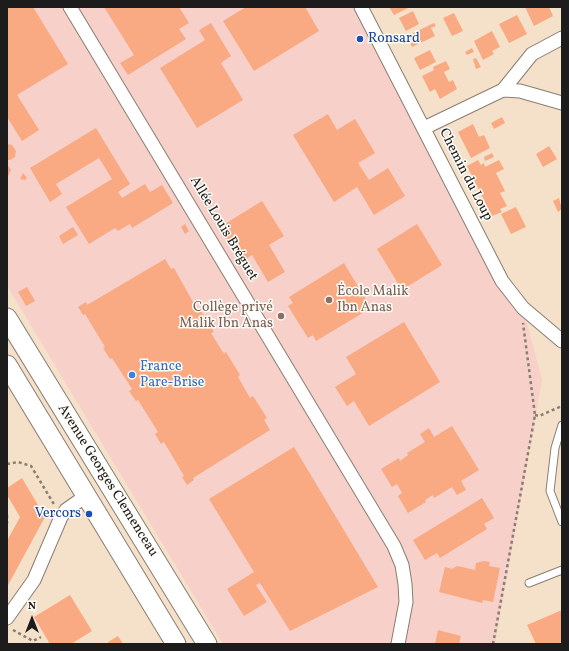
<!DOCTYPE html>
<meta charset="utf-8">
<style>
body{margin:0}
#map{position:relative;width:569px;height:651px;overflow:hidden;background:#f5e1c9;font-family:Vollkorn,serif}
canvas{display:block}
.frame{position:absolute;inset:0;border:8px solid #1c1c1c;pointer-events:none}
.north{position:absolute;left:12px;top:599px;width:40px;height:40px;-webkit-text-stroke:3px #fdfcf7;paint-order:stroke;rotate:0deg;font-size:11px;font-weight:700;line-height:16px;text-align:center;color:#1c1c1c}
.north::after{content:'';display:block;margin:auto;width:14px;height:18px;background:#1c1c1c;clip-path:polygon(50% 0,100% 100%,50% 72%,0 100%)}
</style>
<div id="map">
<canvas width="569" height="651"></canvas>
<div class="frame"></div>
<div class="north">N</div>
</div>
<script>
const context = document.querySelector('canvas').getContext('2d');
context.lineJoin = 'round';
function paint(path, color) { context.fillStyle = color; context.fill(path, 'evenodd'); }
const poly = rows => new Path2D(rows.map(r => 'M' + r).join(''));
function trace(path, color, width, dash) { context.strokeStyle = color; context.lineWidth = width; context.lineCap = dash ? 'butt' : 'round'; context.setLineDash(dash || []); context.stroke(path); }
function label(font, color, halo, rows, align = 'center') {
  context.font = font + ' Vollkorn,serif'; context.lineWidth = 3; context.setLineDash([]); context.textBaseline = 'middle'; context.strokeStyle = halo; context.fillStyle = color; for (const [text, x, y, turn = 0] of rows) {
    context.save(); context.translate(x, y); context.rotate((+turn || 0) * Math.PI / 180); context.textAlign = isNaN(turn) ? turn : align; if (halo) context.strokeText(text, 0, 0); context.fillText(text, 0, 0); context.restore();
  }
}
paint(poly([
 [7,7,360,7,523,308,542,380,495,644,223,644,7,286]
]), '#f7d0ca');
paint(poly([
 [7,7,33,7,68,64,17,95,39,130,22,141,7,117],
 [104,7,179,7,189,23,179,29,186,39,128,75,120,63,134,55],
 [246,7,305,7,319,31,254,71,223,21],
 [389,7,410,7,394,15],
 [525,7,549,7,553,16,534,26],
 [413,11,419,24,406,31,399,18],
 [454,13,463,31,452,36,443,18],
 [517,15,527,34,509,43,499,24],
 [211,23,231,56,221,63,243,100,197,128,160,68,205,40,199,30],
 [434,23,436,26,431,28,435,36,412,47,407,36],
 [492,31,500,47,492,51,494,54,483,60,474,41],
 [472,48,474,52,467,55,465,52],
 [430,50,436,62,420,70,414,58],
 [476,58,481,67,476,69,473,59],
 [446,61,450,69,444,72,449,82,453,80,457,89,440,99,435,89,430,92,422,76,434,70,433,67],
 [328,114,337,130,355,119,375,153,358,163,369,180,388,168,405,196,374,215,357,187,334,202,293,135],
 [502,117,505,123,494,129,491,123],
 [473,124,479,137,484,135,490,148,471,158,458,132],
 [96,128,130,184,118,192,122,198,145,184,150,192,162,185,173,203,132,228,130,224,118,231,115,228,89,244,66,207,112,179,99,158,56,184,62,194,50,202,30,168],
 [7,144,12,145,16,151,15,157,10,160,7,160],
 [549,146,557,159,543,167,536,154],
 [492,153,494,157,485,161,484,157],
 [478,160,481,165,484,163,485,167,499,160,504,169,496,173,505,191,500,193,507,206,500,209,502,212,492,216,467,166],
 [7,164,11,170,7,178],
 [23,173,27,178,25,180,20,179],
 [559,198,562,209,558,212,553,201],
 [262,201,284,236,269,245,285,272,268,282,252,255,241,262,220,227],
 [516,207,526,227,511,234,501,214],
 [185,224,189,231,185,234,181,227],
 [417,224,442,265,402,290,377,249],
 [73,227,78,235,63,244,59,236],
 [165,259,171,269,174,268,198,311,200,310,214,332,211,333,224,354,226,352,240,375,238,377,250,398,253,396,267,418,264,420,270,430,193,478,194,480,187,485,182,477,184,476,164,442,161,444,155,434,158,432,138,400,136,401,129,391,132,389,112,358,110,359,103,348,105,347,85,314,83,315,78,307,86,302,87,305],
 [344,263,371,308,316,341,313,335,308,338,288,306,293,303,289,297],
 [27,287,35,301,26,306,18,292],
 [404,322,440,382,369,426,354,401,347,406,335,387,356,374,346,357],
 [452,426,479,470,461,481,466,490,457,495,452,487,434,498,433,495,425,500,426,502,408,513,398,496,402,493,397,484,392,487,381,469,399,458,400,461,408,455,407,453,425,442,420,434,429,428,434,437],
 [294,447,378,587,290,631,260,583,256,585,267,602,244,616,227,589,254,572,209,499],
 [22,478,45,517,7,587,7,541,20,517,7,495,7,488],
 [482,498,494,518,484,524,487,529,440,558,437,553,425,560,413,540],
 [484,561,490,562,489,566,500,568,493,602,483,600,482,603,439,592,445,567,452,569,457,566,475,570,476,563],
 [70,595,92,631,71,644,50,644,34,617],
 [562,610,562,644,536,644,527,625],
 [438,630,461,636,459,644,435,644],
 [118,636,123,644,109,644,108,642]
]), '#f9aa83');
const service = poly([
 [562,425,555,448,550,491,562,522],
 [529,583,562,570]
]);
const minor = poly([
 [70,7,394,546,402,565,405,584,406,602,398,644],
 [361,7,502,281,523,308,562,341],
 [562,38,532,54,503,90,520,91,562,103],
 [424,128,503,90],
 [7,618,34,580,61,517,66,510,86,496]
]);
const secondary = poly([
 [7,318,207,644],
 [7,365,176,644]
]);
trace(service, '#887e72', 9);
trace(minor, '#887e72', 15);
trace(secondary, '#887e72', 21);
trace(poly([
 [535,415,539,416,562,406],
 [7,464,18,462,31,466,55,506],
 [7,515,7,524],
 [13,630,33,641,41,637],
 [493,644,535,415,523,323]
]), '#887e72', 2.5, [3, 3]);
trace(service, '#fff', 7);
trace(minor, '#fff', 13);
trace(secondary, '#fff', 19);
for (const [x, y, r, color] of [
 [360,39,4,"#1a4fb4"],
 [329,300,4,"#8d6e63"],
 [281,316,4,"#8d6e63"],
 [132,375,4,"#3f7fe0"],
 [89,514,4,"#1a4fb4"]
]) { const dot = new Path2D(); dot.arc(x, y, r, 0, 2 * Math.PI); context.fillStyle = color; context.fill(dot); trace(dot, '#fdfcf7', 1.5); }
label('14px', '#164399', '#fdfcf7', [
 ["Ronsard",368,39],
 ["Vercors",81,514,"right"]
], 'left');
label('14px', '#1c1c1c', '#fdfcf7', [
 ["Chemin du Loup",465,175,63],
 ["Allée Louis Bréguet",223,229,59],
 ["Avenue Georges Clemenceau",107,481,58]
]);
label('14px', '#785e54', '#fdfcf7', [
 ["École Malik",337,292],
 ["Ibn Anas",337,308],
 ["Collège privé",273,308,"right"],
 ["Malik Ibn Anas",273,324,"right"]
], 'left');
label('14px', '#366cbe', '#fdfcf7', [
 ["France",140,367],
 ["Pare-Brise",140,383]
], 'left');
</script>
